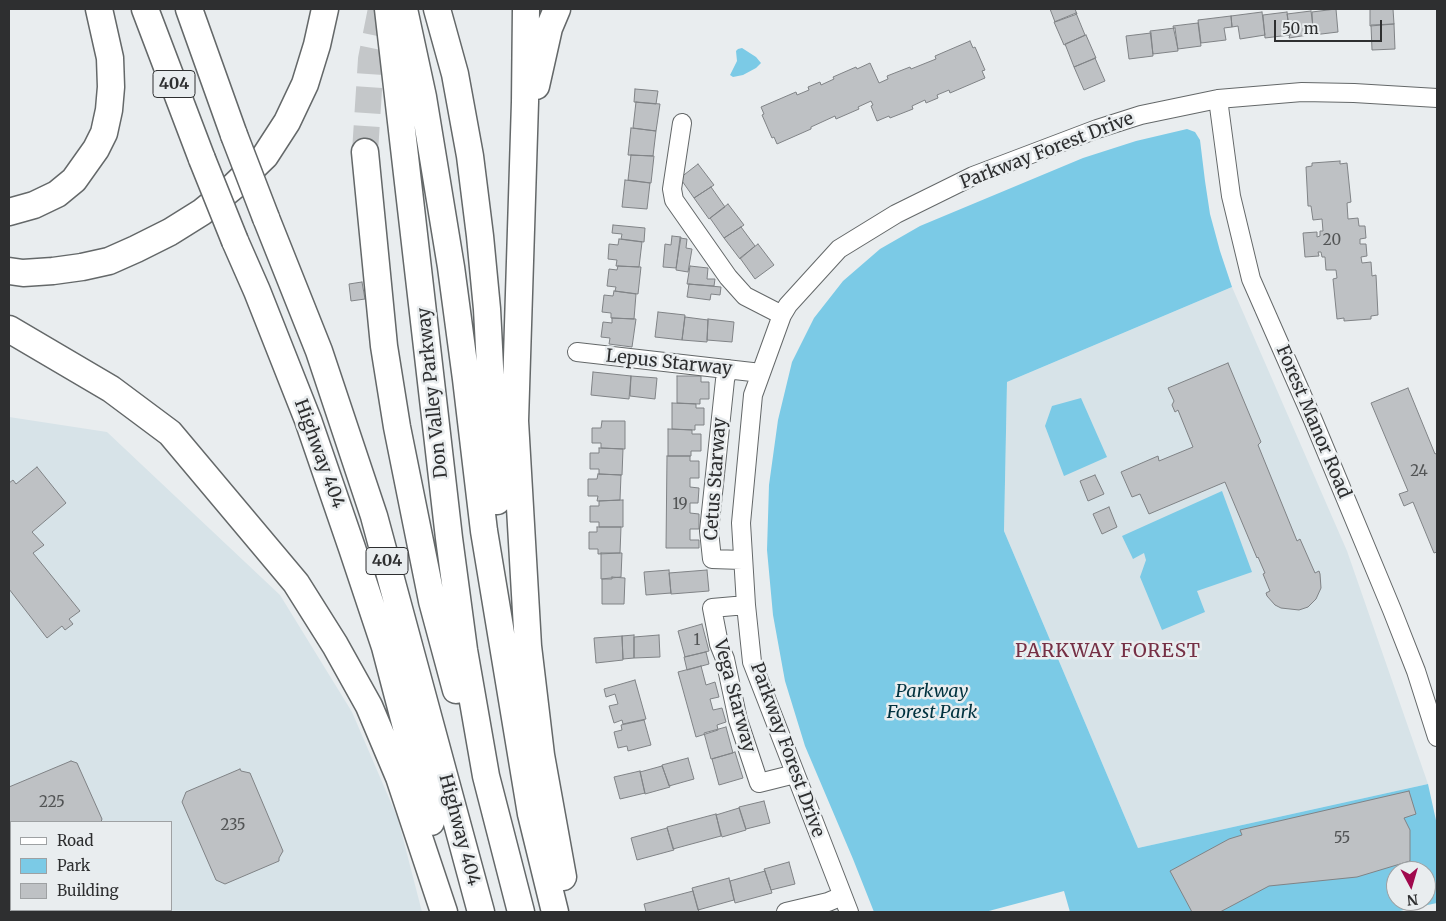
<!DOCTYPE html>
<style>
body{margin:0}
#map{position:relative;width:1446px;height:921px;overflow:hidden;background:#e9edef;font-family:Merriweather,serif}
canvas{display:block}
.frame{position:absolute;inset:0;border:10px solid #2e2f30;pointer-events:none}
.legend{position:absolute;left:10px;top:821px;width:162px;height:90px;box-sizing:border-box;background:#e9edef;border:1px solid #9ea1a3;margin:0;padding:6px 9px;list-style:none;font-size:15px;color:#2e2f30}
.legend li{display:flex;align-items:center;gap:10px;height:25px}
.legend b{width:25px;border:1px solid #9ea1a3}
.north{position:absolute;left:1386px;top:861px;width:50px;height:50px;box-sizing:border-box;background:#e9edef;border:1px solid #9ea1a3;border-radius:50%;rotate:174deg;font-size:14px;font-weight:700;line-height:20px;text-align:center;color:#2e2f30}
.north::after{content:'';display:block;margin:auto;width:18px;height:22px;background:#a0094d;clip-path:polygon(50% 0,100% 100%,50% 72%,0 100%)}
.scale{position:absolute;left:1274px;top:20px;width:108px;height:22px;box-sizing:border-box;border:2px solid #2e2f30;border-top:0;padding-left:6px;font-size:15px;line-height:18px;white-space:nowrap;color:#2e2f30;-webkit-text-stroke:4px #e9edef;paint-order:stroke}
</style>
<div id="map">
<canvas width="1446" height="921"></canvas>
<div class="frame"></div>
<ul class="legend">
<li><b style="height:6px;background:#fff"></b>Road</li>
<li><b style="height:14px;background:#7bcae6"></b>Park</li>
<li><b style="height:14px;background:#bec1c4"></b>Building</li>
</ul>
<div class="north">N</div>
<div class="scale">50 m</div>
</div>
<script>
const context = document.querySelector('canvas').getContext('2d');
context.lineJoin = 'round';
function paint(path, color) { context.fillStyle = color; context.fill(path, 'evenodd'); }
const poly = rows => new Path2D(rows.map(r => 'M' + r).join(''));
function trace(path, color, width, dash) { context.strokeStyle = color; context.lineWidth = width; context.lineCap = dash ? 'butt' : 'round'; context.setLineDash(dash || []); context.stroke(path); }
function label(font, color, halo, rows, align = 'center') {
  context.font = font + ' Merriweather,serif'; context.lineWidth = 5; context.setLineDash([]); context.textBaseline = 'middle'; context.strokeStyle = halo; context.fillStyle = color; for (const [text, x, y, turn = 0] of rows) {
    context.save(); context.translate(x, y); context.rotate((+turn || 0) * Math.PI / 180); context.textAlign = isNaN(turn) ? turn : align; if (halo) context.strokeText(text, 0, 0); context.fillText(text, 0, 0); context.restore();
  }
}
paint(poly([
 [1232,287,1347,551,1428,784,1138,848,1004,531,1007,382],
 [9,417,107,432,280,595,352,712,398,819,422,912,9,912],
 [11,822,171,822,171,910,11,910]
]), '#d7e3e8');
paint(poly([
 [742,48,756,57,761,63,756,68,743,75,733,77,730,75,737,61,736,51,738,49],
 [1187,129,1195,132,1200,140,1205,181,1210,214,1220,251,1232,287,1007,382,1004,531,1138,848,1428,784,1437,825,1437,903,1395,912,1070,912,1064,891,985,912,874,912,853,859,805,746,785,681,773,615,767,550,769,485,778,420,792,362,814,318,843,281,880,249,920,226,1083,158,1136,141],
 [1396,871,1426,871,1426,901,1396,901],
 [1081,398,1107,457,1064,476,1045,426,1052,406],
 [1222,491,1252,572,1197,591,1205,612,1162,630,1140,577,1146,560,1144,553,1133,559,1122,536]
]), '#7bcae6');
const building = poly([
 [1050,9,1075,9,1077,14,1055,22,1050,9],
 [1336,9,1338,32,1313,35,1312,12,1336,9],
 [1370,9,1393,9,1394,24,1370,26,1370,9],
 [1311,11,1314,34,1289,38,1290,35,1287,14,1311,11],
 [1262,12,1265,35,1240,39,1238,26,1232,27,1231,16,1262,12],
 [1287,12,1290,35,1265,38,1263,15,1287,12],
 [1076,13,1085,35,1064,45,1054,22,1076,13],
 [1231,16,1232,27,1224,28,1226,40,1201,43,1198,20,1231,16],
 [1198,23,1201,46,1178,49,1173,26,1198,23],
 [1394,24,1395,49,1372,50,1371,25,1394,24],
 [1175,28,1178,51,1153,54,1150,31,1175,28],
 [1151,33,1153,56,1129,59,1126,36,1151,33],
 [1086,35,1096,58,1074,67,1065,44,1086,35],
 [970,41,973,48,975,47,985,70,982,71,985,78,950,93,949,90,937,95,938,98,926,103,925,100,912,106,913,109,890,118,889,116,877,121,871,106,873,105,871,101,858,107,859,109,836,119,835,116,811,127,811,129,777,144,774,137,772,138,762,115,764,114,761,107,796,92,797,95,809,90,808,87,820,82,821,85,834,79,833,77,856,67,857,69,870,63,879,83,888,79,887,76,910,67,911,69,936,59,935,56,970,41],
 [1095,58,1105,81,1084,90,1074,67,1095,58],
 [635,89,658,91,656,104,634,102,635,89],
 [636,102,660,104,656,131,633,128,636,102],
 [631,128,656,131,653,156,628,155,631,128],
 [631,155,654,156,651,183,628,180,631,155],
 [1340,161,1340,164,1347,163,1351,202,1347,203,1348,219,1358,218,1359,226,1365,226,1366,238,1360,239,1360,244,1366,244,1367,256,1361,257,1362,263,1371,262,1372,276,1376,275,1378,315,1371,316,1371,319,1344,321,1344,318,1337,319,1333,279,1337,278,1336,270,1326,270,1325,257,1322,257,1321,252,1318,252,1319,256,1305,257,1303,233,1317,232,1317,237,1320,236,1320,231,1323,231,1322,219,1313,220,1311,206,1308,206,1306,167,1312,166,1312,163,1340,161],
 [698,164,714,185,694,198,680,178,698,164],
 [625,180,650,183,647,209,622,207,625,180],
 [711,187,725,207,709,219,694,198,711,187],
 [728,204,744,225,724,238,710,218,728,204],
 [613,225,645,228,644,242,621,239,622,234,612,233,613,225],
 [741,227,755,246,740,259,724,238,741,227],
 [672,236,681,237,676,268,663,267,665,244,671,245,672,236],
 [680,238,687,239,686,248,692,249,688,272,676,270,680,238],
 [619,239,642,242,639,267,616,266,617,260,608,259,609,244,618,245,619,239],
 [758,244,774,265,755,279,740,258,758,244],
 [618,266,641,267,638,294,615,291,616,287,607,286,609,269,617,270,618,266],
 [690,266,708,268,707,279,715,279,714,286,687,284,690,266],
 [362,282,365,299,351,301,349,284,362,282],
 [689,284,721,287,720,295,711,294,710,300,687,297,689,284],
 [614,291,636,294,634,319,611,318,611,313,602,312,604,295,613,296,614,291],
 [658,312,685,315,682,340,655,337,658,312],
 [685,317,708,320,707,342,682,340,685,317],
 [612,318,636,319,632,347,609,344,610,338,601,337,603,322,612,323,612,318],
 [708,319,734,322,732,342,707,340,708,319],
 [1228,363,1261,442,1258,445,1297,541,1300,539,1315,573,1319,571,1320,574,1321,588,1316,599,1308,607,1299,610,1281,608,1275,605,1267,596,1266,593,1270,591,1263,574,1265,573,1258,557,1257,558,1225,482,1149,514,1140,494,1132,497,1121,472,1158,456,1159,461,1193,447,1178,410,1175,412,1172,405,1174,401,1168,388,1228,363],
 [593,372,631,376,629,399,591,395,593,372],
 [631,376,657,378,655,399,630,396,631,376],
 [677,376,701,376,701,382,709,382,709,399,700,399,700,404,677,403,677,376],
 [1408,388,1435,454,1437,453,1437,552,1434,553,1413,502,1404,506,1399,494,1408,491,1371,403,1408,388],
 [672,403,696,404,696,408,704,408,704,425,695,425,695,430,672,429,672,403],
 [602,421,625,421,625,449,601,448,601,443,592,443,592,428,601,428,602,421],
 [668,429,692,430,692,434,701,434,701,451,691,451,691,456,668,456,668,429],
 [599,448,623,449,622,475,599,474,599,469,590,469,590,453,599,453,599,448],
 [667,456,690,456,690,461,699,461,699,478,690,478,690,487,699,488,698,503,690,503,690,513,699,514,699,529,690,529,690,540,699,540,699,548,666,548,667,456],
 [37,467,66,503,32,532,44,545,33,553,80,611,69,619,73,624,65,630,62,626,47,638,9,589,9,483,13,480,16,484,37,467],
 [598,474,621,475,620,500,597,501,598,496,588,496,588,479,597,479,598,474],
 [1095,475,1104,494,1088,501,1080,481,1095,475],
 [623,500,623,527,599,527,599,522,590,522,590,506,599,506,599,501,623,500],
 [1109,507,1117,527,1102,534,1093,514,1109,507],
 [597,527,621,527,620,553,598,554,598,549,589,549,589,532,597,532,597,527],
 [601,553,622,553,621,577,601,579,601,553],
 [669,570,671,593,646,595,644,572,669,570],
 [707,570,709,591,671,594,669,573,707,570],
 [612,577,625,578,624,604,602,604,602,579,612,579,612,577],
 [702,624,709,651,685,657,678,631,702,624],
 [634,635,634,658,623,659,622,636,634,635],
 [659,635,660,657,634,658,634,637,659,635],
 [622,636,623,660,596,663,594,638,622,636],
 [706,652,709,664,687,670,684,657,706,652],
 [701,666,706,685,715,682,719,697,710,699,713,710,722,708,726,722,717,725,718,730,696,737,678,672,701,666],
 [635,680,646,719,623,724,622,720,614,723,609,706,618,704,615,694,606,697,604,689,635,680],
 [644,720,651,745,628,751,627,746,618,748,614,732,622,730,621,725,644,720],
 [726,727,733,753,711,759,704,733,726,727],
 [735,752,743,778,719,785,712,759,735,752],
 [688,758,694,779,669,786,662,765,688,758],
 [71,761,77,763,102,819,101,822,11,822,11,826,9,820,9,787,71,761],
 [662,766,670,787,645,794,640,772,662,766],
 [240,769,241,771,250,773,283,851,279,858,279,861,225,884,216,880,182,802,186,792,240,769],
 [640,771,645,793,620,799,614,777,640,771],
 [1409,791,1416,814,1404,818,1410,830,1410,861,1357,877,1269,886,1220,912,1192,912,1170,871,1229,839,1242,835,1240,830,1409,791],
 [764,801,770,823,746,829,739,807,764,801],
 [739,808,746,830,722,837,716,815,739,808],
 [716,814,721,836,673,849,667,827,716,814],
 [667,828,674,850,637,860,631,838,667,828],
 [789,862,795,884,771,890,764,869,789,862],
 [765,871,772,893,735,903,730,881,765,871],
 [729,878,734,900,698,910,692,888,729,878],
 [693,891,699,912,646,912,644,904,693,891]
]);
paint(building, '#bec1c4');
trace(building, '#808386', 1);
trace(poly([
 [365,152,371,59,381,9]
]), '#c4c7c9', 26, [26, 13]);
const minor = poly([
 [1218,99,1231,196,1251,279,1313,420,1392,610,1416,671,1437,737],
 [682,123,672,189,674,200,728,277,745,296,782,315],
 [577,352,761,373],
 [728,369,725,380,709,531,712,559,742,560],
 [746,605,712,608,719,644,725,659,738,720,759,783,795,774],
 [786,912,828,902,842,896],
 [849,912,752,662,746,605,741,523,753,395,782,315,788,305,839,249,896,214,973,176,1097,129,1141,115,1218,99,1302,92,1354,93,1437,98]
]);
const highway = poly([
 [145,9,202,159],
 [189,9,234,135],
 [388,9,449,538,464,650,486,776,521,912],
 [404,9,423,97,451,267,466,379,484,531,531,814,555,912],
 [437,9,455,74,470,156,480,236,487,309,497,501],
 [526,9,525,102,515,421,528,646,541,755,563,877],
 [536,86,549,28,557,9],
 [365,152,384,346,397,427,432,601,456,690],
 [9,212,34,205,57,194,74,180,96,149,104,133,109,110,111,87,110,58,99,9],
 [266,218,319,351,374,516,481,912],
 [235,241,257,291,308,420,352,548,385,647,431,822],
 [9,271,23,273,53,271,82,267,109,261,136,249,170,232,202,212,234,186,265,156,287,122,305,84,317,45,325,9],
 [9,329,111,389,170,433,296,583,335,645,369,706,399,777,444,912]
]);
trace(minor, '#646869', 20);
trace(highway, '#646869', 29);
trace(minor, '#fff', 18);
trace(highway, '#fff', 26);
const highwayBridge = poly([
 [234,135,266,218],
 [202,159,235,241]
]);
trace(highwayBridge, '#646869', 29, []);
trace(highwayBridge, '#fff', 26);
label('15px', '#525455', null, [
 ["20",1332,241],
 ["24",1419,472],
 ["19",680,505],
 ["1",697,641],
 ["225",52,803],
 ["235",233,826],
 ["55",1342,839]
]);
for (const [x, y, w] of [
 [174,84,42],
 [387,561,42]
]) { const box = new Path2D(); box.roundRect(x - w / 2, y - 13.5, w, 27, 4); context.fillStyle = '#e9edef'; context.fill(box); trace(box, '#2e2f30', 1); }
label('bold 16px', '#2e2f30', null, [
 ["404",174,84],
 ["404",387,561]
]);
label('18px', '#2e2f30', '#e9edef', [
 ["Parkway Forest Drive",1047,151,-21],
 ["Lepus Starway",669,363,6],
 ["Don Valley Parkway",433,393,-96],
 ["Forest Manor Road",1313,422,67],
 ["Highway 404",319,454,70],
 ["Cetus Starway",716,479,-86],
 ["Vega Starway",734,696,75],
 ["Parkway Forest Drive",787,750,70],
 ["Highway 404",459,830,75]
]);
label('italic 18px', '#01323f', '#e9edef', [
 ["Parkway",932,692],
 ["Forest Park",932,713]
]);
context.letterSpacing = '1px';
label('19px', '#763045', '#e9edef', [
 ["PARKWAY FOREST",1108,652]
]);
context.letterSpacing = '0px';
</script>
